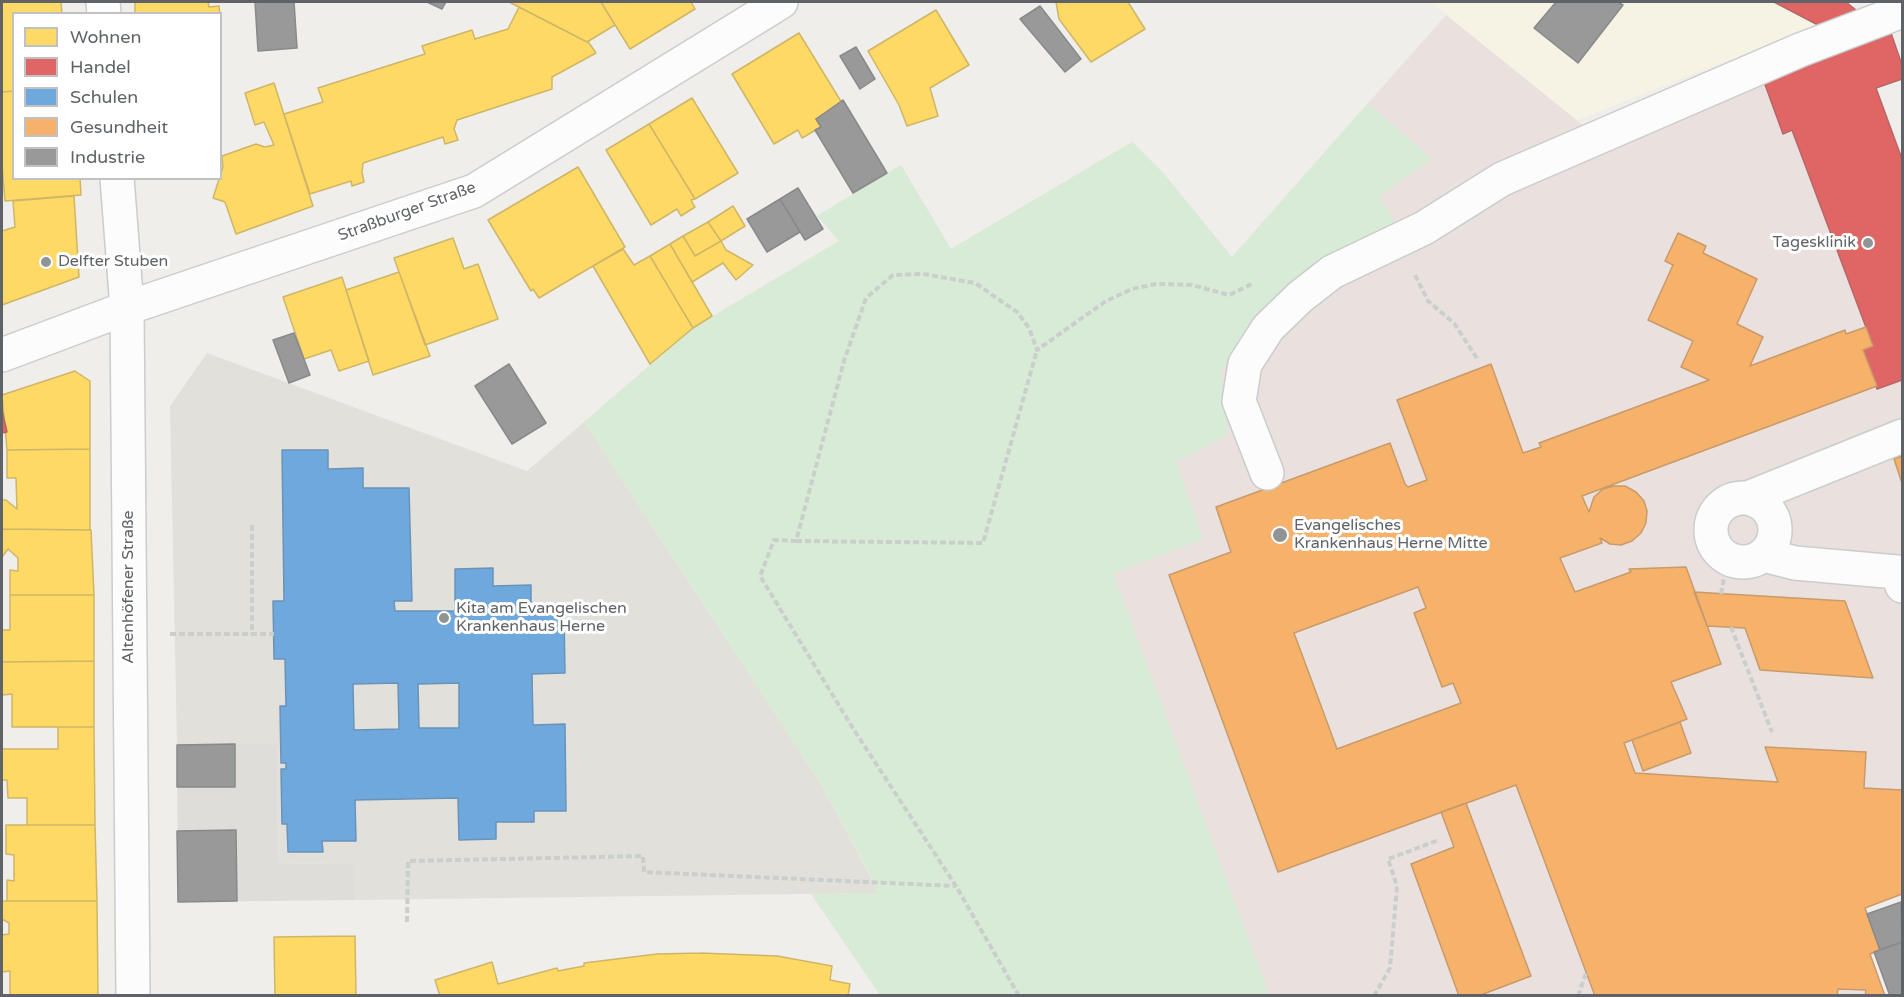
<!DOCTYPE html>
<meta charset="utf-8">
<style>
body{margin:0}
#map{position:relative;width:1904px;height:997px;overflow:hidden;background:#efeeea;font-family:"Varela Round",sans-serif}
canvas{display:block}
.frame{position:absolute;inset:0;border:3px solid #5f6368;pointer-events:none}
.legend{position:absolute;left:12px;top:12px;width:210px;height:168px;box-sizing:border-box;background:#fff;border:2px solid #bfc1c3;margin:0;padding:8px 10px;list-style:none;font-size:18px;color:#5f6368}
.legend li{display:flex;align-items:center;gap:12px;height:30px}
.legend b{width:30px;border:2px solid #bfc1c3}
</style>
<div id="map">
<canvas width="1904" height="997"></canvas>
<div class="frame"></div>
<ul class="legend">
<li><b style="height:16px;background:#ffd966"></b>Wohnen</li>
<li><b style="height:16px;background:#e06666"></b>Handel</li>
<li><b style="height:16px;background:#6fa8dc"></b>Schulen</li>
<li><b style="height:16px;background:#f6b26b"></b>Gesundheit</li>
<li><b style="height:16px;background:#999"></b>Industrie</li>
</ul>
</div>
<script>
const context = document.querySelector('canvas').getContext('2d');
context.lineJoin = 'round';
function paint(path, color) { context.fillStyle = color; context.fill(path, 'evenodd'); }
const poly = rows => new Path2D(rows.map(r => 'M' + r).join(''));
function trace(path, color, width, dash) { context.strokeStyle = color; context.lineWidth = width; context.lineCap = dash ? 'butt' : 'round'; context.setLineDash(dash || []); context.stroke(path); }
function label(font, color, halo, rows, align = 'center') {
  context.font = font + ' "Varela Round",sans-serif'; context.lineWidth = 6; context.setLineDash([]); context.textBaseline = 'middle'; context.strokeStyle = halo; context.fillStyle = color; for (const [text, x, y, turn = 0] of rows) {
    context.save(); context.translate(x, y); context.rotate((+turn || 0) * Math.PI / 180); context.textAlign = isNaN(turn) ? turn : align; if (halo) context.strokeText(text, 0, 0); context.fillText(text, 0, 0); context.restore();
  }
}
paint(poly([
 [1431,2,1846,2,1856,10,1577,120]
]), '#f7f3e4');
paint(poly([
 [277,743,278,864,354,863,354,900,178,902,177,745]
]), '#dfddda');
paint(poly([
 [207,353,527,471,584,422,821,784,879,893,354,900,353,863,278,864,277,744,177,745,170,406]
]), '#e2e0da');
paint(poly([
 [1446,15,1606,144,1763,79,1783,134,1792,130,1873,346,1876,387,1877,389,1902,380,1902,894,1866,908,1880,950,1870,954,1885,995,880,995,811,894,879,893,875,884,821,784,584,422,693,328,839,241,817,216,901,165,951,249,1132,142,1164,174,1232,257]
]), '#eae0de');
paint(poly([
 [1368,103,1432,159,1379,196,1397,226,1302,281,1252,320,1221,371,1228,435,1176,462,1203,539,1113,573,1269,995,880,995,811,894,879,893,875,884,821,784,584,422,693,328,839,241,817,216,901,165,951,249,1132,142,1164,174,1232,257]
]), '#d8ebd6');
const homes = poly([
 [2,2,61,2,62,14,14,14,14,91,2,92,2,2],
 [135,2,208,2,209,7,219,6,220,14,135,14,135,2],
 [509,2,601,2,615,25,587,42,509,2],
 [601,2,691,2,695,9,630,49,601,2],
 [1056,2,1128,2,1145,29,1091,62,1059,19,1056,2],
 [519,7,589,43,596,53,552,77,552,89,457,120,454,129,458,140,445,144,443,137,363,163,362,172,364,182,352,186,351,181,310,194,284,114,323,102,318,88,425,54,422,46,472,30,475,39,508,29,519,7],
 [936,10,969,65,930,88,938,116,907,126,899,105,868,51,936,10],
 [799,33,842,103,816,119,821,127,802,138,798,130,774,144,732,74,799,33],
 [274,83,313,206,236,234,225,202,213,198,223,167,222,156,256,144,265,147,274,145,264,122,255,125,245,93,274,83],
 [14,91,14,178,80,178,81,195,5,201,2,166,2,92,14,91],
 [692,98,738,173,695,199,649,124,692,98],
 [649,124,695,199,691,200,695,207,681,216,677,209,651,225,606,150,649,124],
 [578,167,625,247,539,298,533,289,531,291,488,220,578,167],
 [74,196,79,277,2,305,2,231,15,227,13,201,74,196],
 [733,206,745,226,721,241,708,222,733,206],
 [708,222,721,241,695,256,683,236,708,222],
 [683,236,695,256,721,241,726,250,753,265,736,280,723,263,692,282,670,244,683,236],
 [453,238,464,269,478,264,498,319,425,345,394,258,453,238],
 [670,244,712,316,693,328,650,256,670,244],
 [623,249,634,265,650,256,693,328,650,364,593,266,623,249],
 [399,272,430,356,373,375,346,290,399,272],
 [342,277,369,361,339,371,331,350,304,359,283,297,342,277],
 [75,371,90,381,90,449,7,450,2,395,75,371],
 [90,449,90,530,2,529,2,500,6,500,17,509,16,478,7,478,7,450,90,449],
 [2,529,91,530,94,595,10,595,10,570,18,571,18,558,8,549,2,557,2,529],
 [10,595,94,595,94,661,2,662,2,630,10,630,10,595],
 [94,661,94,727,12,727,12,694,2,695,2,662,94,661],
 [58,727,94,727,95,825,27,825,27,798,8,798,7,780,2,780,2,749,58,749,58,727],
 [6,825,95,825,97,901,7,901,7,880,14,881,14,855,6,854,6,825],
 [2,901,97,901,98,996,10,996,10,971,2,972,2,935,9,934,9,923,2,919,2,901],
 [355,936,356,996,275,996,274,937,355,936],
 [701,953,777,956,832,966,830,980,850,984,848,996,440,996,435,980,492,962,498,984,557,968,558,971,584,966,584,963,657,954,701,953]
]);
paint(homes, '#ffd966');
trace(homes, '#cfb667', 1.5);
const shops = poly([
 [1774,2,1846,2,1856,10,1818,25,1774,2],
 [1891,33,1902,65,1902,79,1876,88,1902,159,1902,380,1877,389,1863,350,1873,346,1792,130,1783,134,1763,79,1891,33],
 [2,410,7,432,2,433,2,410]
]);
paint(shops, '#e06666');
trace(shops, '#b96567', 1.5);
const schools = poly([
 [282,450,328,450,328,469,363,468,363,488,409,488,412,601,394,601,395,611,455,611,455,569,493,568,493,586,531,585,531,615,564,615,565,673,532,674,533,725,565,724,566,811,534,811,534,822,496,822,496,839,459,840,458,798,355,800,356,841,322,841,323,852,288,852,287,824,282,824,281,769,286,769,286,763,281,763,280,706,286,706,285,659,274,659,273,601,284,601,282,450],
 [398,683,399,729,354,730,353,684,398,683],
 [459,683,459,728,419,728,418,684,459,683]
]);
paint(schools, '#6fa8dc');
trace(schools, '#6a93b9', 1.5);
const health = poly([
 [1678,233,1706,246,1703,253,1757,279,1737,324,1763,337,1750,366,1845,330,1846,334,1866,327,1873,346,1863,350,1877,386,1582,496,1589,512,1594,497,1603,489,1614,486,1625,486,1636,492,1644,501,1647,511,1646,523,1641,533,1632,541,1621,545,1610,544,1600,538,1602,543,1560,558,1575,592,1631,572,1629,569,1686,567,1721,664,1671,682,1687,719,1624,743,1635,773,1778,782,1765,747,1866,752,1864,788,1902,790,1902,894,1865,908,1880,950,1870,954,1885,996,1865,996,1866,990,1838,989,1837,996,1595,996,1516,785,1278,872,1169,575,1231,552,1216,507,1390,443,1405,484,1408,487,1427,480,1397,400,1491,364,1523,453,1541,447,1539,443,1709,380,1681,367,1693,341,1648,320,1673,265,1665,261,1678,233],
 [1418,587,1426,608,1414,613,1442,687,1453,683,1461,703,1337,749,1294,633,1418,587],
 [1902,456,1902,483,1894,459,1902,456],
 [1694,592,1845,601,1873,678,1760,670,1745,628,1707,626,1694,592],
 [1680,722,1691,753,1643,771,1632,740,1680,722],
 [1466,803,1531,976,1478,996,1459,996,1411,864,1454,847,1441,812,1466,803]
]);
paint(health, '#f6b26b');
trace(health, '#c99a6a', 1.5);
const industry = poly([
 [255,2,294,2,297,48,258,51,255,2],
 [427,2,446,2,442,9,427,2],
 [1556,2,1618,2,1623,5,1578,63,1534,28,1556,2],
 [1040,6,1081,59,1065,72,1020,19,1040,6],
 [856,47,875,79,860,89,840,56,856,47],
 [843,100,887,173,853,193,815,130,821,127,816,119,843,100],
 [798,188,823,229,805,240,780,199,798,188],
 [780,199,800,232,767,252,747,219,780,199],
 [294,333,310,375,289,383,273,340,294,333],
 [509,364,546,423,512,444,475,386,509,364],
 [235,744,235,787,177,787,177,745,235,744],
 [236,830,237,901,178,902,177,831,236,830],
 [1901,902,1902,942,1880,950,1867,914,1901,902],
 [1902,942,1902,996,1890,996,1874,952,1902,942]
]);
paint(industry, '#999');
trace(industry, '#88898a', 1.5);
const minor = poly([
 [103,2,104,14],
 [117,178,127,308,133,996],
 [2,355,127,308,474,191,781,2],
 [1267,473,1239,401,1245,364,1268,328,1300,297,1332,272,1424,228,1502,179,1800,50,1902,11],
 '1711 530a32 32 0 1 1 64 0a32 32 0 1 1-64 0Z',
 [1748,498,1902,436],
 [1764,555,1795,563,1897,572,1902,586]
]);
trace(minor, '#cbcccc', 36);
trace(poly([
 [1415,275,1428,301,1454,323,1478,360],
 [252,525,252,634],
 [796,541,983,543,1037,350],
 [1721,594,1726,568],
 [1731,627,1772,732],
 [170,634,274,634],
 [407,922,408,861,643,856,644,872,956,886],
 [1019,996,956,886,854,730,760,576,774,540,796,541,844,361,866,298,893,275,923,274,975,283,1017,312,1029,328,1037,350,1106,301,1132,289,1156,284,1192,285,1229,295,1254,283],
 [1374,996,1390,968,1397,886,1388,859,1439,840],
 [1578,996,1586,973]
]), '#cacfcc', 4, [6, 3]);
trace(minor, '#fdfcfc', 33);
for (const [x, y, r, color] of [
 [1868,243,6,"#919496"],
 [46,262,6,"#919496"],
 [1280,535,8,"#919496"],
 [444,618,6,"#919496"]
]) { const dot = new Path2D(); dot.arc(x, y, r, 0, 2 * Math.PI); context.fillStyle = color; context.fill(dot); trace(dot, '#fff', 2); }
label('16px', '#5f6368', '#fff', [
 ["Straßburger Straße",407,212,-20],
 ["Altenhöfener Straße",129,587,-90]
]);
label('16px', '#5f6368', '#fff', [
 ["Tagesklinik",1856,243,"right"],
 ["Delfter Stuben",58,262],
 ["Evangelisches",1294,526],
 ["Krankenhaus Herne Mitte",1294,544],
 ["Kita am Evangelischen",456,609],
 ["Krankenhaus Herne",456,627]
], 'left');
</script>
